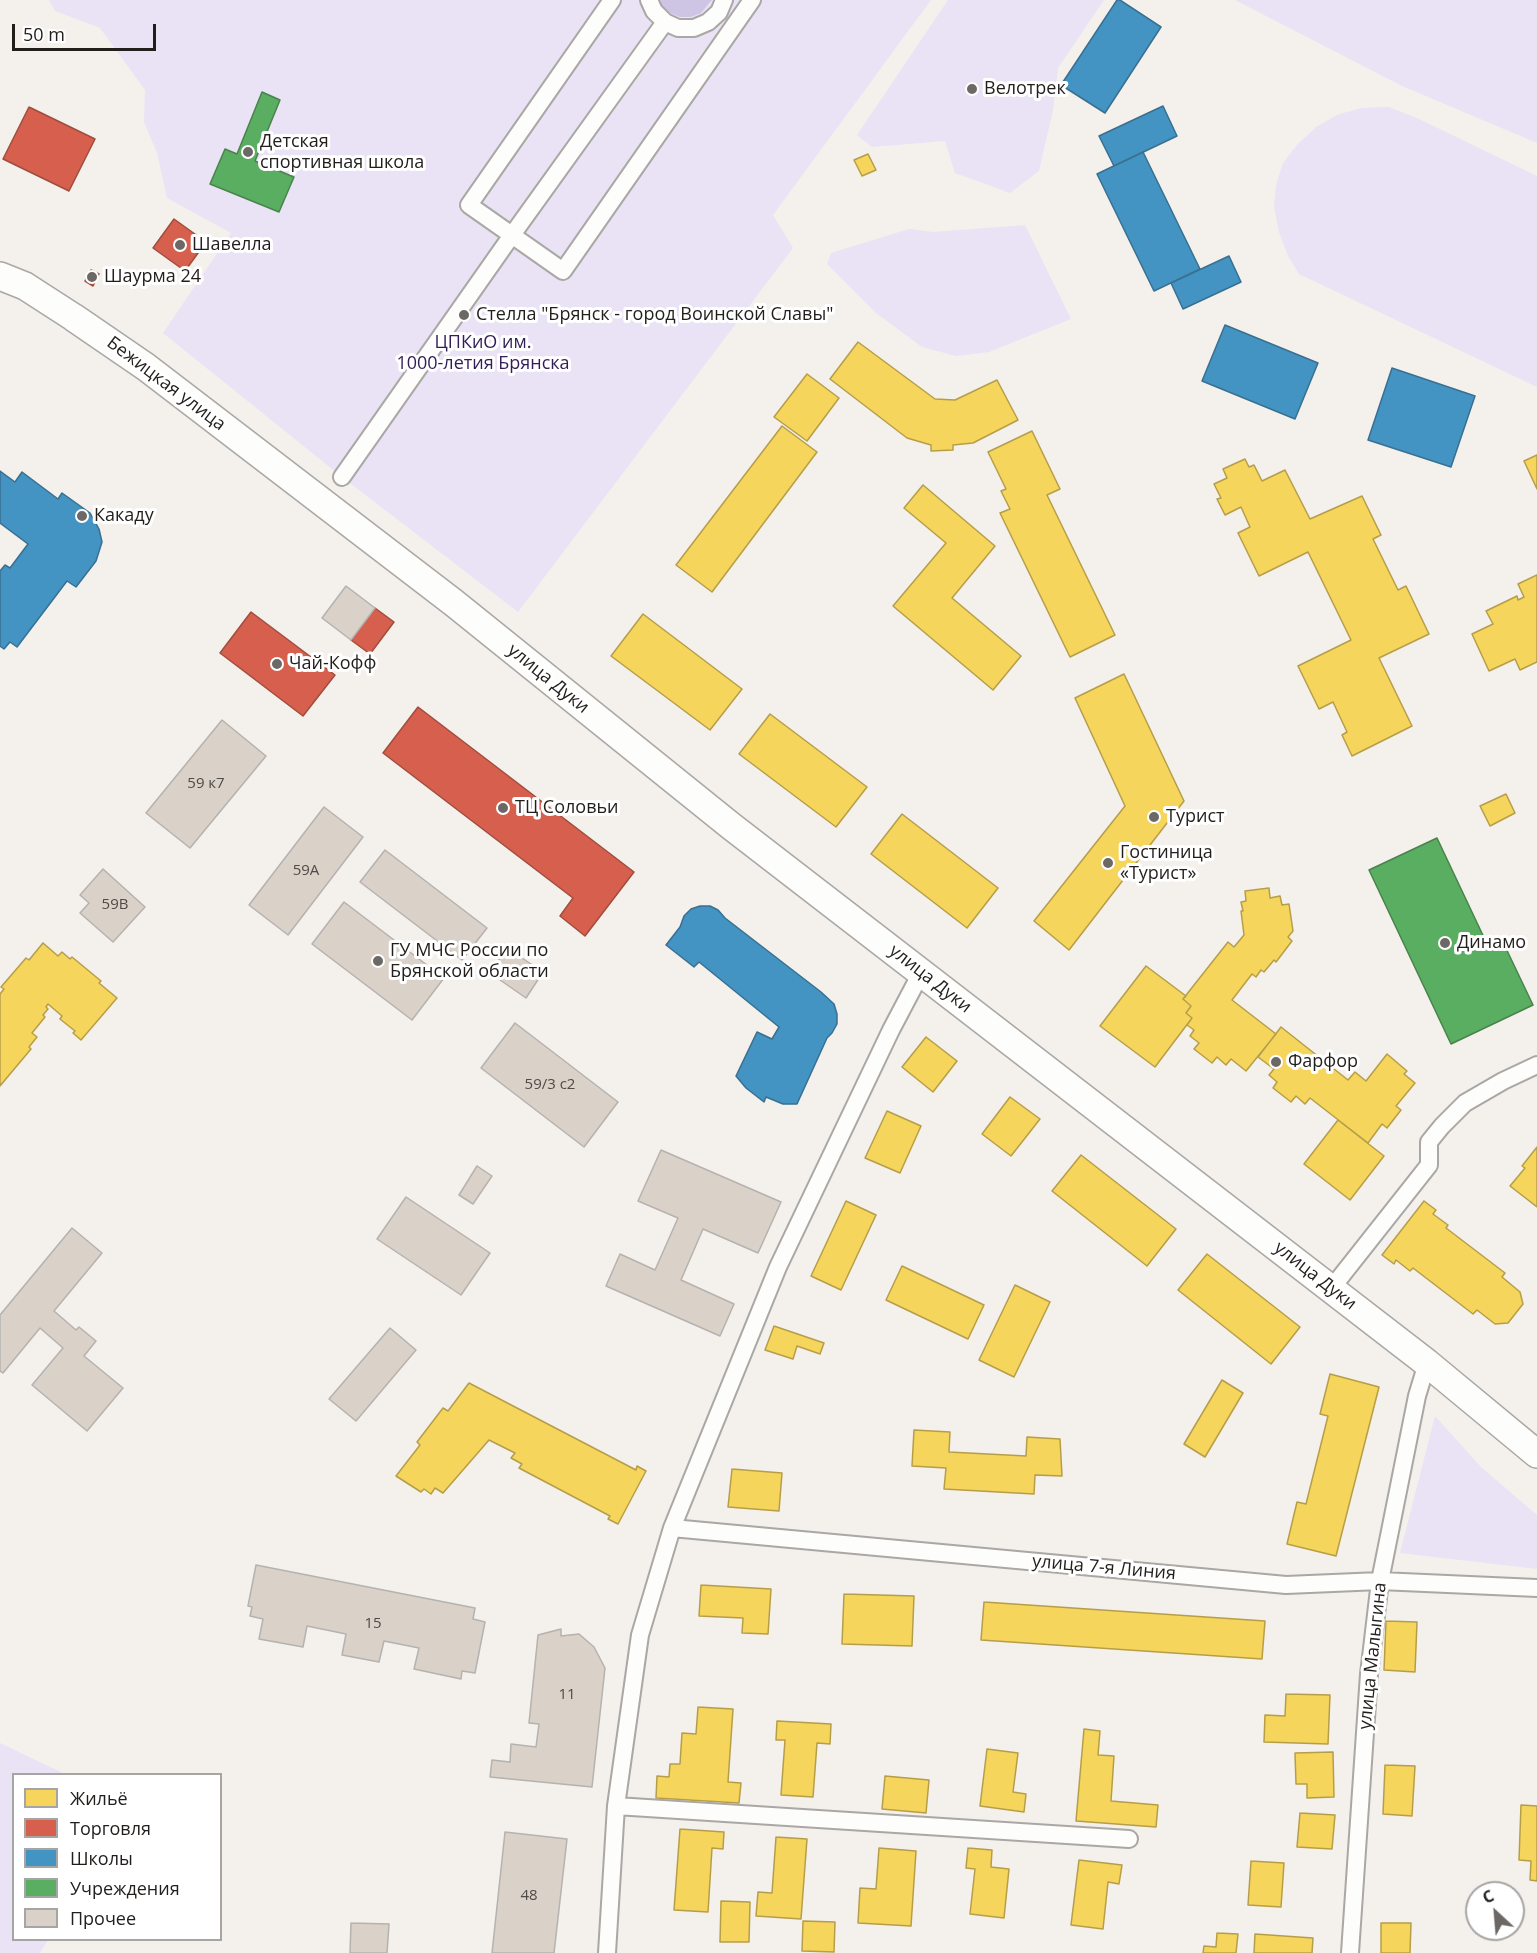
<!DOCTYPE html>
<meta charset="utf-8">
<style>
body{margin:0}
#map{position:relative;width:1537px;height:1953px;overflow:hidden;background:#f4f0ec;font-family:"Open Sans",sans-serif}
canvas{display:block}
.legend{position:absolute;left:12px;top:1773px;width:210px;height:168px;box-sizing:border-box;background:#fff;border:2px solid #a6a5a4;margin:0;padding:8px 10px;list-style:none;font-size:18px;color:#211e1c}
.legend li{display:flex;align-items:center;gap:12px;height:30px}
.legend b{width:30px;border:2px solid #a6a5a4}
.north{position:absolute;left:1465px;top:1881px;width:60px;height:60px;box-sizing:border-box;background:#fff;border:2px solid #a6a5a4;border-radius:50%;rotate:334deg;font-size:16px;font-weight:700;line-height:24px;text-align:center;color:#211e1c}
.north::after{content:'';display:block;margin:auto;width:21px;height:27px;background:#6b6865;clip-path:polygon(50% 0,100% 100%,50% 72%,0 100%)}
.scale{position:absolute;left:12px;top:24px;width:144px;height:27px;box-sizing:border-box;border:3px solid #211e1c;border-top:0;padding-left:8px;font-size:18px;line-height:21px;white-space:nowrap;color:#211e1c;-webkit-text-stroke:4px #fff;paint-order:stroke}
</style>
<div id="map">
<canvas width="1537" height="1953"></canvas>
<ul class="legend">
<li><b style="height:16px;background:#f6d55c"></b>Жильё</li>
<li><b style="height:16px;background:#d6604d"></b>Торговля</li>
<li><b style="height:16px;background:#4393c3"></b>Школы</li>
<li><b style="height:16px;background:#5aae61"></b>Учреждения</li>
<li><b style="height:16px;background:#dad1c8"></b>Прочее</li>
</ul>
<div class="north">С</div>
<div class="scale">50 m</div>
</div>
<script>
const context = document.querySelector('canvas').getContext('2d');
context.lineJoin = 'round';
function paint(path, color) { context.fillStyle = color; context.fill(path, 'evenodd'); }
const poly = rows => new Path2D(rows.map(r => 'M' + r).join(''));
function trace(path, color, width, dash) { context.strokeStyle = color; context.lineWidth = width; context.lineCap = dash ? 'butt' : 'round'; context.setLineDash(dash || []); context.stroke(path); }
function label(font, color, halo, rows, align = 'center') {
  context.font = font + ' "Open Sans",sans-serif'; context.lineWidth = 6; context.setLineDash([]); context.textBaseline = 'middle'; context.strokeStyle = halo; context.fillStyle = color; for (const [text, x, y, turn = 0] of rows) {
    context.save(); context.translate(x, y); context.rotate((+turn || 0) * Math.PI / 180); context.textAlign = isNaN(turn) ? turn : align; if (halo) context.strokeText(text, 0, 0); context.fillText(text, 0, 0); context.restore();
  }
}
paint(poly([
 [49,0,931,0,773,215,793,248,518,612,342,477,163,333,231,233,167,198,157,153,144,122,145,90,100,28,55,11],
 [948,0,1104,0,1058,68,1053,110,1039,171,1010,193,955,173,945,141,872,147,857,135],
 [1235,0,1537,0,1537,143,1402,86],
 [1389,107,1419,119,1537,176,1537,387,1299,274,1288,256,1279,232,1274,207,1276,185,1283,163,1297,145,1316,127,1337,115,1361,108],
 [1025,225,1071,319,989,352,956,356,922,347,876,313,827,264,831,253,909,229,933,232],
 [1435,1416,1481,1467,1537,1515,1537,1569,1400,1553],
 [0,1743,65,1774,14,1774,14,1940,48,1940,40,1953,0,1953]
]), '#e9e3f5');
paint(poly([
 [660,0,712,0,701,13,691,17,680,17,670,13,662,6]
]), '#cec5e4');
const homes = poly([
 [868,154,876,170,862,176,854,160,868,154],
 [858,342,935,399,955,400,997,380,1018,420,973,443,953,445,953,450,931,451,931,445,907,438,830,379,858,342],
 [807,374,839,398,807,441,774,417,807,374],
 [782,426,817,452,712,592,676,565,782,426],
 [1032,431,1060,489,1047,495,1115,635,1070,657,1000,513,1010,509,1001,491,1006,489,988,452,1032,431],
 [1537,455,1537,489,1524,461,1537,455],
 [1245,459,1249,467,1254,465,1262,481,1285,470,1310,519,1362,496,1381,535,1373,539,1398,590,1406,586,1429,634,1379,658,1412,726,1352,756,1342,735,1347,732,1333,702,1319,709,1298,666,1351,640,1308,552,1259,576,1238,533,1250,527,1241,507,1225,515,1217,499,1221,498,1214,484,1227,478,1223,469,1245,459],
 [923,485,995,546,952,598,1021,656,993,690,893,606,946,543,904,508,923,485],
 [1537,575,1537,662,1520,670,1515,659,1489,671,1472,634,1493,624,1486,611,1517,596,1518,600,1524,597,1518,584,1537,575],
 [643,614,742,689,710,730,611,656,643,614],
 [1124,674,1184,801,1069,950,1034,921,1125,806,1075,698,1124,674],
 [770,714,867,787,836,827,739,754,770,714],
 [1506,794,1515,813,1490,826,1480,806,1506,794],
 [902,814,998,888,967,928,871,854,902,814],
 [1269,888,1270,898,1280,896,1282,905,1289,904,1293,931,1288,937,1292,941,1276,962,1274,960,1264,972,1261,970,1256,977,1252,974,1232,1000,1276,1034,1246,1071,1231,1059,1226,1065,1217,1057,1212,1063,1194,1049,1199,1043,1190,1036,1194,1030,1187,1025,1192,1018,1186,1013,1191,1006,1183,999,1228,942,1234,947,1244,935,1241,911,1243,911,1241,902,1246,901,1245,891,1269,888],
 [43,943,58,956,62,952,70,959,72,957,101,981,99,983,117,998,81,1040,73,1033,75,1031,60,1019,62,1016,48,1004,46,1007,48,1009,43,1015,45,1017,32,1033,37,1037,29,1047,31,1049,0,1086,0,994,4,989,1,987,26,958,29,960,43,943],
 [1146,966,1186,996,1183,999,1191,1006,1186,1013,1192,1018,1155,1067,1100,1026,1146,966],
 [1281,1027,1348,1080,1355,1072,1366,1081,1387,1054,1407,1071,1404,1074,1415,1083,1396,1106,1401,1110,1387,1128,1382,1124,1368,1143,1310,1098,1305,1104,1296,1096,1291,1102,1273,1088,1277,1082,1269,1075,1274,1069,1258,1057,1281,1027],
 [926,1037,957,1061,933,1092,902,1067,926,1037],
 [1010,1097,1040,1119,1011,1156,982,1134,1010,1097],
 [887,1111,921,1126,900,1173,865,1158,887,1111],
 [1338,1120,1384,1156,1350,1200,1304,1164,1338,1120],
 [1537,1147,1537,1207,1510,1186,1525,1168,1522,1166,1537,1147],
 [1081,1155,1176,1229,1147,1266,1052,1191,1081,1155],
 [846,1201,876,1215,841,1290,811,1276,846,1201],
 [1424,1201,1436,1210,1433,1214,1448,1225,1446,1228,1505,1273,1502,1277,1520,1292,1523,1304,1508,1323,1495,1324,1477,1310,1473,1314,1413,1268,1410,1271,1396,1260,1394,1264,1382,1255,1424,1201],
 [1207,1254,1300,1327,1271,1364,1178,1290,1207,1254],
 [902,1266,984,1305,968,1339,886,1300,902,1266],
 [1015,1285,1050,1302,1014,1377,979,1360,1015,1285],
 [774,1326,824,1343,820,1354,797,1346,793,1359,765,1350,774,1326],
 [1330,1374,1379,1387,1336,1556,1287,1544,1297,1502,1306,1504,1328,1416,1320,1414,1330,1374],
 [1222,1380,1243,1393,1205,1457,1184,1444,1222,1380],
 [469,1383,636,1470,637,1466,646,1471,618,1524,608,1519,610,1516,519,1468,522,1464,511,1458,515,1453,489,1440,443,1493,435,1488,431,1494,424,1489,421,1492,396,1476,420,1445,417,1442,443,1408,448,1411,469,1383],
 [914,1430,950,1432,949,1452,1026,1456,1027,1437,1060,1439,1062,1476,1035,1475,1034,1494,944,1489,946,1468,912,1466,914,1430],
 [732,1469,782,1473,779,1511,728,1507,732,1469],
 [701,1585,771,1589,768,1634,742,1633,743,1618,699,1616,701,1585],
 [844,1594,914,1596,912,1646,842,1644,844,1594],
 [984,1602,1265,1621,1262,1659,981,1640,984,1602],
 [1386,1621,1417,1622,1415,1672,1384,1670,1386,1621],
 [1286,1694,1330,1695,1328,1744,1264,1742,1265,1715,1285,1716,1286,1694],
 [698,1707,733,1709,728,1782,741,1783,739,1803,656,1798,657,1776,669,1777,670,1764,680,1764,682,1733,696,1734,698,1707],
 [777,1721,831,1724,830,1744,817,1743,813,1797,781,1795,785,1740,776,1740,777,1721],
 [1084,1729,1100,1731,1098,1755,1114,1756,1111,1801,1158,1805,1156,1827,1076,1821,1084,1729],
 [987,1749,1018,1753,1013,1792,1026,1794,1024,1812,980,1806,987,1749],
 [1333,1752,1334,1797,1307,1798,1307,1784,1296,1784,1295,1753,1333,1752],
 [1385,1765,1415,1766,1412,1816,1383,1814,1385,1765],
 [885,1776,929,1780,926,1813,882,1809,885,1776],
 [1521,1805,1537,1806,1537,1881,1530,1880,1531,1861,1519,1860,1521,1805],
 [1300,1813,1335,1815,1332,1849,1297,1847,1300,1813],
 [680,1829,724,1832,723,1849,712,1848,708,1912,674,1910,680,1829],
 [776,1837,807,1839,801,1919,756,1916,758,1892,772,1893,776,1837],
 [879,1848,916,1851,911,1926,858,1923,860,1888,876,1889,879,1848],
 [968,1848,992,1850,991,1867,1009,1869,1004,1918,970,1914,975,1869,966,1868,968,1848],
 [1079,1860,1122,1865,1119,1884,1108,1882,1103,1929,1071,1925,1079,1860],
 [1251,1861,1284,1863,1281,1907,1248,1905,1251,1861],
 [721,1901,750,1902,749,1942,720,1942,721,1901],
 [803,1921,835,1922,834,1952,802,1951,803,1921],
 [1381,1923,1411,1923,1410,1953,1381,1953,1381,1923],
 [1217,1933,1238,1934,1236,1953,1203,1953,1204,1946,1216,1947,1217,1933],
 [1255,1934,1313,1938,1312,1953,1254,1953,1255,1934]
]);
paint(homes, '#f6d55c');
trace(homes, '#b69e49', 1.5);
const shops = poly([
 [29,107,95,139,69,191,3,159,29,107],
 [174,219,206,242,185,271,153,248,174,219],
 [91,270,99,274,93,286,85,281,91,270],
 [375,608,394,622,370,654,351,640,375,608],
 [251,612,335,675,303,716,220,653,251,612],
 [418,707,634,872,585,936,560,916,573,898,383,753,418,707]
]);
paint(shops, '#d6604d');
trace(shops, '#a04c3e', 1.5);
const schools = poly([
 [1117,0,1120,0,1161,27,1105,113,1061,85,1117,0],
 [1163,106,1177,136,1114,166,1099,136,1163,106],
 [1143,152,1200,269,1154,291,1097,174,1143,152],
 [1229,256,1241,282,1183,309,1171,283,1229,256],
 [1225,325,1318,363,1295,419,1202,381,1225,325],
 [1392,368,1475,396,1451,467,1368,440,1392,368],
 [0,471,15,482,22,472,58,499,62,493,90,513,99,529,102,542,96,561,76,587,67,581,17,647,10,642,4,649,0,646,0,571,5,565,10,568,28,544,0,523,0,471],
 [700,906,710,906,718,910,725,918,821,992,834,1004,837,1014,837,1024,832,1033,827,1038,797,1104,783,1104,766,1097,764,1102,746,1088,736,1076,757,1032,772,1039,779,1027,699,962,694,967,666,945,680,927,684,916,691,909,700,906]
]);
paint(schools, '#4393c3');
trace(schools, '#397091', 1.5);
const public = poly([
 [262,92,280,100,255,161,294,177,279,212,210,184,225,149,237,154,262,92],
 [1437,838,1488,946,1502,940,1533,1005,1451,1044,1369,870,1437,838]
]);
paint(public, '#5aae61');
trace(public, '#49834c', 1.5);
const building = poly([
 [346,586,375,608,351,640,322,618,346,586],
 [222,720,266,756,190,848,146,813,222,720],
 [324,807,363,837,288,935,249,905,324,807],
 [385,850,487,928,462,960,360,882,385,850],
 [103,869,145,907,113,942,80,913,89,903,80,895,103,869],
 [344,902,444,978,412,1020,312,944,344,902],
 [507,948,543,972,526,998,490,973,507,948],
 [515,1023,618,1102,584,1147,481,1068,515,1023],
 [661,1150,781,1202,758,1253,703,1229,681,1280,734,1304,720,1336,606,1286,620,1254,655,1270,678,1218,638,1201,661,1150],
 [477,1166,492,1176,473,1204,459,1195,477,1166],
 [406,1197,490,1253,461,1295,377,1239,406,1197],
 [72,1228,102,1253,54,1311,76,1330,79,1327,96,1341,84,1356,123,1388,87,1431,32,1385,63,1348,40,1328,3,1373,0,1371,0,1315,72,1228],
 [390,1328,416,1350,356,1421,329,1399,390,1328],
 [256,1565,475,1608,473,1619,485,1622,475,1673,462,1671,461,1679,414,1669,419,1648,384,1641,379,1662,342,1655,346,1634,307,1626,303,1647,259,1639,263,1619,250,1616,252,1607,248,1606,256,1565],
 [561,1629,561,1636,579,1634,594,1647,605,1668,592,1787,490,1777,492,1760,510,1762,511,1744,536,1747,539,1724,529,1723,538,1635,561,1629],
 [505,1832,567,1839,554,1953,492,1953,505,1832],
 [351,1923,389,1924,387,1953,350,1953,351,1923]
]);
paint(building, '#dad1c8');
trace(building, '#b5b2af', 1.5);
const street = poly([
 [612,0,469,205,563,271,752,0],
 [649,0,654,11,665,22,678,28,694,28,708,22,719,12,724,0],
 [342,477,512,235,665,22],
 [1331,1289,1429,1165,1429,1142,1442,1126,1465,1103,1503,1081,1537,1065],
 [672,1528,1286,1585,1380,1581,1537,1588],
 [616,1806,1129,1839],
 [607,1953,616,1806,640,1635,672,1528,778,1267,891,1030,921,973],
 [1350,1953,1369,1674,1380,1581,1417,1396,1427,1363]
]);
const primary = poly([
 [0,276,25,286,73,317,146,367,454,603,731,826,1427,1363,1537,1454]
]);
trace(street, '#aaa7a4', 20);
trace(primary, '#aaa7a4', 30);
trace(street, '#fdfdfc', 16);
trace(primary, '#fdfdfc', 27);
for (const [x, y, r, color] of [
 [972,89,6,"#6b6865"],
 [248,152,6,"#6b6865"],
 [180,245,6,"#6b6865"],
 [92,277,6,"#6b6865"],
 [464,315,6,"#6b6865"],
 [82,516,6,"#6b6865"],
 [277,664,6,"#6b6865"],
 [503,808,6,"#6b6865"],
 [1154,817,6,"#6b6865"],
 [1108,863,6,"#6b6865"],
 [1445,943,6,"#6b6865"],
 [378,961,6,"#6b6865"],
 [1276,1062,6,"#6b6865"]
]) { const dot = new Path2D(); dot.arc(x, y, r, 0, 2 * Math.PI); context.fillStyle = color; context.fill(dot); trace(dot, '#fff', 2); }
label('15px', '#4f4b47', null, [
 ["59 к7",206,784],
 ["59А",306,871],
 ["59В",115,905],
 ["59/3 с2",550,1085],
 ["15",373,1624],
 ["11",567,1695],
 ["48",529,1896]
]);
label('18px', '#211e1c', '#fff', [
 ["Велотрек",984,89],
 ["Детская",260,142],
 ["спортивная школа",260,163],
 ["Шавелла",192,245],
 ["Шаурма 24",104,277],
 ["Стелла \"Брянск - город Воинской Славы\"",476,315],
 ["Какаду",94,516],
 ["Чай-Кофф",289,664],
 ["ТЦ Соловьи",515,808],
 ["Турист",1166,817],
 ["Гостиница",1120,853],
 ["«Турист»",1120,874],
 ["Динамо",1457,943],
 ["ГУ МЧС России по",390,951],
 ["Брянской области",390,972],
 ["Фарфор",1288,1062]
], 'left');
label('18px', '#311e57', '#fff', [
 ["ЦПКиО им.",483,343],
 ["1000-летия Брянска",483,364]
]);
label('18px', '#211e1c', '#fff', [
 ["Бежицкая улица",166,384,37],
 ["улица Дуки",548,679,39],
 ["улица Дуки",930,979,38],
 ["улица Дуки",1315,1276,38],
 ["улица 7-я Линия",1104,1568,5],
 ["улица Малыгина",1373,1656,-84]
]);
</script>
